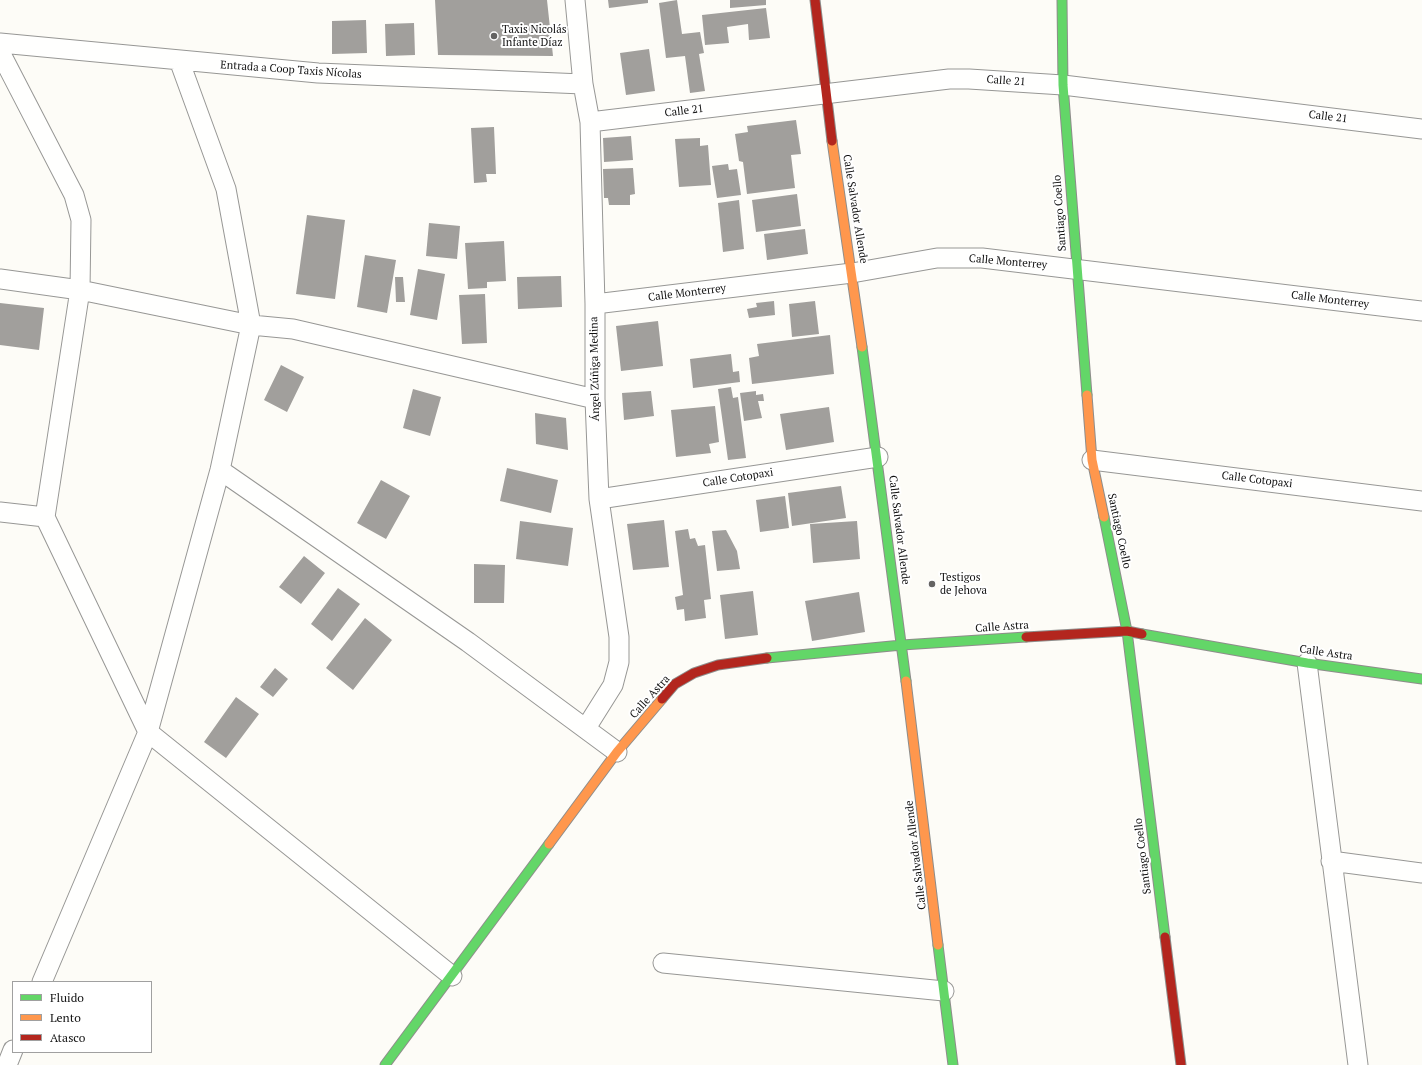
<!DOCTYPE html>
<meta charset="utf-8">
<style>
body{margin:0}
#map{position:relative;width:1422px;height:1065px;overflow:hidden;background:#fdfcf7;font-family:"PT Serif",serif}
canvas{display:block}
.legend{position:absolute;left:12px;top:981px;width:140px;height:72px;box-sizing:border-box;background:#fff;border:1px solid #a0a0a0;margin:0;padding:5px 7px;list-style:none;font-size:12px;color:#111}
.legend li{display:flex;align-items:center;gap:8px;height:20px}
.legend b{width:20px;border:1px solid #a0a0a0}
</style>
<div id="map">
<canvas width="1422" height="1065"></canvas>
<ul class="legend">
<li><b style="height:5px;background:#63d668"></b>Fluido</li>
<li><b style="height:5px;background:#ff974d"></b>Lento</li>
<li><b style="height:5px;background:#b3261e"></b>Atasco</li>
</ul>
</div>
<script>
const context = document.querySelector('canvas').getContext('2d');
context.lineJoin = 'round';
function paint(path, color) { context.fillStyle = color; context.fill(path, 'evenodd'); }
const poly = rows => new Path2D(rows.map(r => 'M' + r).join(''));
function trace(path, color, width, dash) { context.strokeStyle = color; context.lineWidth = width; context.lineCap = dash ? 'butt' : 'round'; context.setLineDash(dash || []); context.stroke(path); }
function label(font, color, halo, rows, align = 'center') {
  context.font = font + ' "PT Serif",serif'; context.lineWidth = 4; context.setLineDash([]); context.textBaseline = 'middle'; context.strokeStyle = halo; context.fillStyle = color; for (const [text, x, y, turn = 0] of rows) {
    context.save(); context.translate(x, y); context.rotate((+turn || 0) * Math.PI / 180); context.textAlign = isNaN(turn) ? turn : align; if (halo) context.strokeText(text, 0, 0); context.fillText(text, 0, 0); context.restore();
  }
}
paint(poly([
 [435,0,547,0,553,56,438,55],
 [608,0,648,0,648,3,609,8],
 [677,0,682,34,700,32,704,53,699,54,705,91,690,93,685,56,666,58,659,3],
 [730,0,766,0,766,5,730,8],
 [766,8,770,38,749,40,748,24,727,27,729,43,705,45,702,15],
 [366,20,367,53,332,54,332,21],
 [414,23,415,55,386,56,385,24],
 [649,49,655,91,626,95,620,53],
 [796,120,801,154,791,155,795,188,747,194,743,162,739,161,735,134,748,132,747,126],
 [494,127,496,174,486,174,487,182,474,183,471,128],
 [631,136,633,160,604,162,603,138],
 [700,138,700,146,708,145,711,185,679,187,675,139],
 [728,164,729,170,737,169,741,195,717,198,712,166],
 [633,168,635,194,630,195,630,205,609,205,608,198,604,198,603,169],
 [797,194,801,226,756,232,752,200],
 [739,200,744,249,723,252,718,203],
 [307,215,345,220,335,299,296,294],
 [429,223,460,226,457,259,426,256],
 [805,229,808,254,767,260,764,234],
 [504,241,506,281,487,282,487,288,468,289,465,243],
 [365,255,396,260,387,313,357,307],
 [418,269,445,274,437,320,410,315],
 [561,276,562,307,518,309,517,277],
 [395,277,403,277,405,302,396,302],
 [485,294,487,343,462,344,459,295],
 [774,301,775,315,749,318,747,309,757,307,756,303],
 [815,301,819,334,792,337,789,304],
 [0,303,44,308,39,350,0,345],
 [658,321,663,366,621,371,616,326],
 [830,335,834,374,752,384,749,358,759,356,757,344],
 [731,354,733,372,739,371,740,382,693,388,690,359],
 [281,365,304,377,287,412,264,400],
 [731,387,733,398,738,397,746,458,728,460,718,389],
 [413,389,441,397,430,436,403,428],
 [651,391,654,416,624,420,622,393],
 [756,391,756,395,763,394,764,401,758,401,762,418,744,421,740,393],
 [715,406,719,442,709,444,711,453,676,457,671,410],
 [829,407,834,442,786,450,780,414],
 [535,413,566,418,568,450,536,444],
 [507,468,558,480,551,513,500,501],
 [381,480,410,496,386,539,357,523],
 [841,486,846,518,792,526,788,493],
 [785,496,789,528,760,532,756,500],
 [664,520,669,567,633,570,627,524],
 [520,521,573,528,568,566,516,559],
 [857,521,860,559,813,563,810,524],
 [688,529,690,539,695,538,698,546,705,545,711,599,704,600,706,618,685,621,684,609,677,610,675,597,683,595,675,531],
 [726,530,737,551,740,569,717,571,712,531],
 [304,556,325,573,301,604,279,587],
 [474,564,505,565,504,603,474,603],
 [338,588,360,604,332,641,311,624],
 [753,591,758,635,725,639,720,595],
 [859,592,865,632,812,641,805,601],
 [365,618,392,640,353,690,326,668],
 [275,668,288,679,273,697,260,687],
 [236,697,259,714,226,758,204,742]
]), '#a19f9c');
const street = poly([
 [575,0,583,84,590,122,595,304,595,399,599,499,619,637,619,662,613,685,586,728],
 [0,43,318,73,583,84],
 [0,52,74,195,81,220,80,290,45,517,148,732],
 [590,122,949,79,969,79,1063,85,1422,129],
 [0,279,80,290,251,325,293,329,595,399],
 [595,304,852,273,937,258,982,258,1422,311],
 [1092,460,1422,501],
 [220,470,468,642,617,752],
 [599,499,878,457],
 [0,512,45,517],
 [1307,663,1358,1065],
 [148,732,220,470,251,325,226,189,179,60],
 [1331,861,1422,873],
 [663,963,944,991],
 [42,982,148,732,452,976],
 [7,1065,13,1050]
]);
const fast = poly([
 [1062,0,1063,85,1087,395],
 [862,347,906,681],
 [1104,517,1127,631,1165,937],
 [1142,634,1307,663,1422,679],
 [767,658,902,645,1026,637],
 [938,945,953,1065],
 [385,1065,549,844]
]);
const slow = poly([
 [832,141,862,347],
 [1087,395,1092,460,1104,517],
 [906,681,938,945],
 [549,844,617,752,662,699]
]);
const jam = poly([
 [815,0,832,141],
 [1026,637,1127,631,1142,634],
 [662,699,675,684,694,673,718,665,767,658],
 [1165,937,1181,1065]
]);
trace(street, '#979795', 21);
trace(fast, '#8e8d8b', 11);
trace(slow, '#8e8d8b', 11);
trace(jam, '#8e8d8b', 11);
trace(street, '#fffffe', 19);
trace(fast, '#63d668', 9);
trace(slow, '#ff974d', 9);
trace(jam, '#b3261e', 9);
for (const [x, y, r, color] of [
 [494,36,4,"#646362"],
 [932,584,4,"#646362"]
]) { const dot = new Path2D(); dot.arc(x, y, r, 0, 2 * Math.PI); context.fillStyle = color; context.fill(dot); trace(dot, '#fff', 1.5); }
label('11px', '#111', '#fff', [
 ["Taxis Nicolás",502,30],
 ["Infante Díaz",502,43],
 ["Testigos",940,578],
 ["de Jehova",940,591]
], 'left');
label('11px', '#111', '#fff', [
 ["Entrada a Coop Taxis Nícolas",291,70,4],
 ["Calle 21",1006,81,4],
 ["Calle 21",684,111,-7],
 ["Calle 21",1328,117,7],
 ["Calle Salvador Allende",855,209,81],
 ["Santiago Coello",1060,213,-94],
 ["Calle Monterrey",1008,262,5],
 ["Calle Monterrey",687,293,-7],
 ["Calle Monterrey",1330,300,7],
 ["Ángel Zúñiga Medina",595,369,-91],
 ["Calle Cotopaxi",738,478,-9],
 ["Calle Cotopaxi",1257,480,7],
 ["Calle Salvador Allende",899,530,83],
 ["Santiago Coello",1119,531,78],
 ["Calle Astra",1002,627,-4],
 ["Calle Astra",1326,653,8],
 ["Calle Astra",650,697,-48],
 ["Calle Salvador Allende",916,855,-97],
 ["Santiago Coello",1143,856,-97]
]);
</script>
